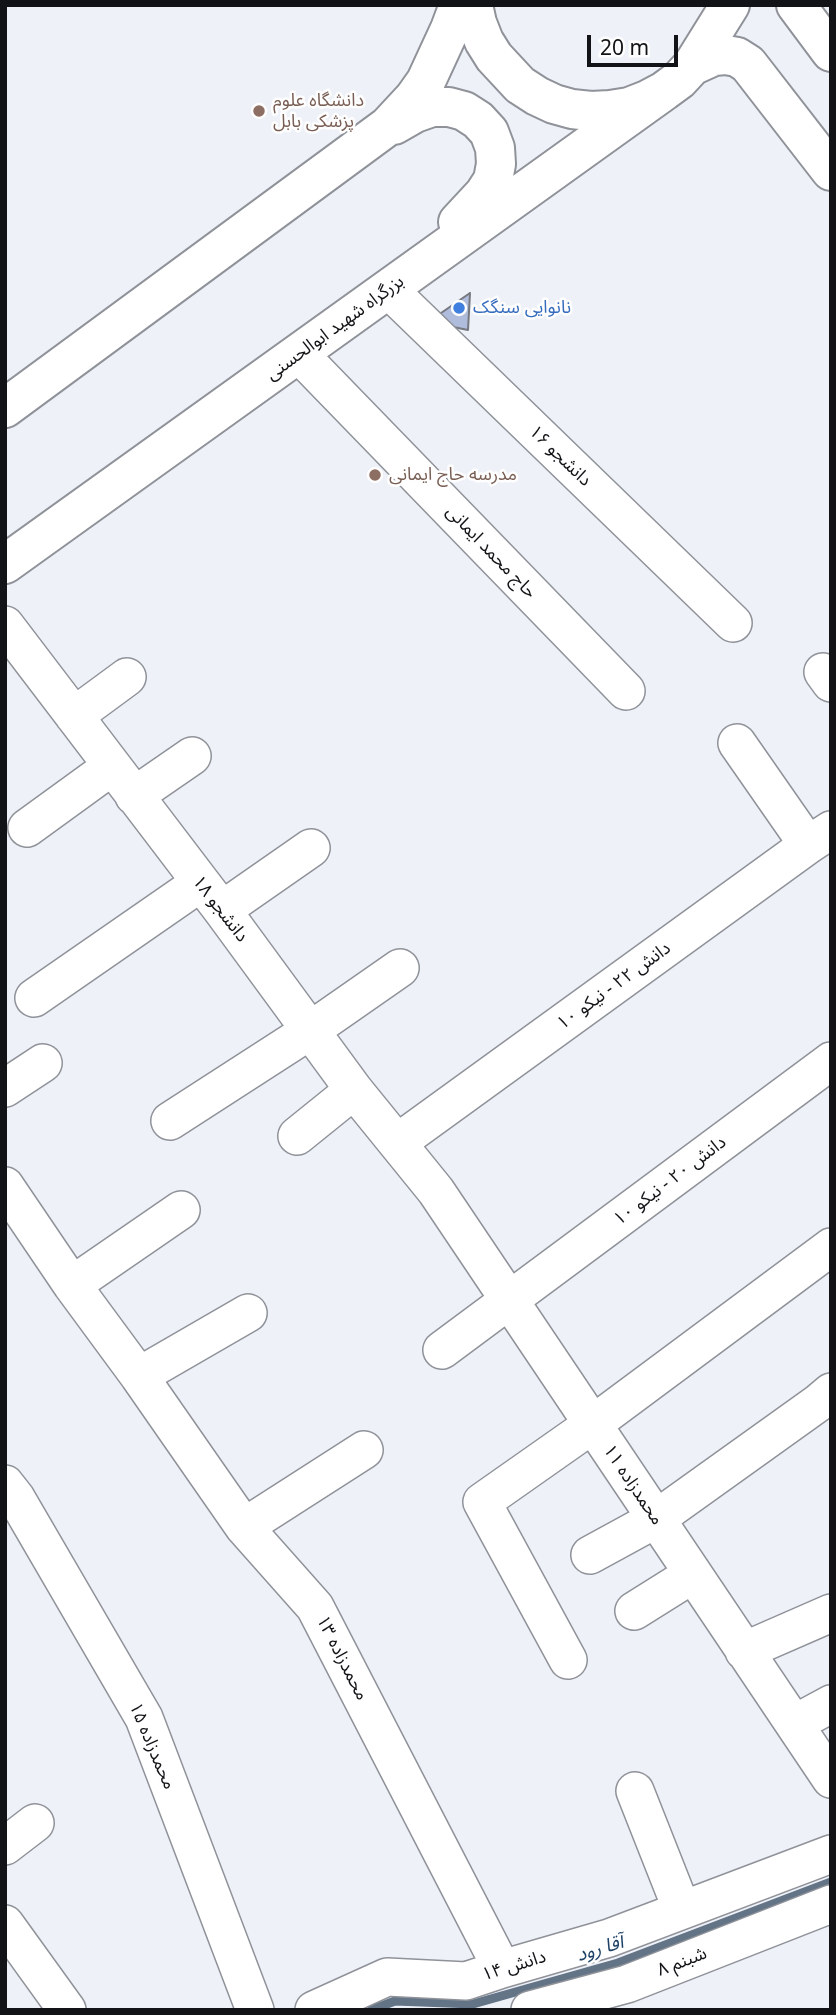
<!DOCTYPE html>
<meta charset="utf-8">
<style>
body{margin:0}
#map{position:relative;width:836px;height:2015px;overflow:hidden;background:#eef1f8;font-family:"Noto Sans",sans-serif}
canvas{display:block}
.frame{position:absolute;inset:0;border:7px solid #121316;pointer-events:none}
.scale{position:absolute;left:587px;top:35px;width:91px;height:32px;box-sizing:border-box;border:4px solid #121316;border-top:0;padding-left:9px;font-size:21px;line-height:24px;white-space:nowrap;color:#121316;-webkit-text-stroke:5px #fefefe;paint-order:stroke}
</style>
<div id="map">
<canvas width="836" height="2015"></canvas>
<div class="frame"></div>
<div class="scale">20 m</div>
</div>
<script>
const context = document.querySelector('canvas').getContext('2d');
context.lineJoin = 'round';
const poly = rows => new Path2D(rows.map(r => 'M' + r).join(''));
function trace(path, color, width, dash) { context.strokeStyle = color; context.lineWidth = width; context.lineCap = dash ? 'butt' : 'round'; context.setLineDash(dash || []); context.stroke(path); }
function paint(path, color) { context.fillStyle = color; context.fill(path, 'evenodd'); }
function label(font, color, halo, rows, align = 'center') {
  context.font = font + ' "Noto Sans","Noto Sans Arabic",sans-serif'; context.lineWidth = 5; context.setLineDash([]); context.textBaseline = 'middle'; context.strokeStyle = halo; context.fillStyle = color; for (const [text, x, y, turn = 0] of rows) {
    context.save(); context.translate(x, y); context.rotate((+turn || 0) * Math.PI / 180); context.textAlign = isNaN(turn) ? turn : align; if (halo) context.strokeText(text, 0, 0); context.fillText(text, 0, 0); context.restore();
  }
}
trace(poly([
 [371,2010,395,2001,473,2004,618,1963,831,1882]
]), '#647487', 9);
const building = poly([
 [470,293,468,330,428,322,470,293]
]);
paint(building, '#b0bcdb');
trace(building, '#75787e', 2);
const minor = poly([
 [388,289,733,623],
 [299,354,626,691],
 [5,625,222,910,354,1090,436,1191,831,1779],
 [823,672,831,683],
 [74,716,127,677],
 [737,743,808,845],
 [134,796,192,756],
 [27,828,111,767],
 [222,910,311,848],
 [34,998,200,883],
 [5,1088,43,1063],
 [170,1121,311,1030,400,968],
 [297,1136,354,1090],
 [397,1143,808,845,831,830],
 [5,1186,72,1285,139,1376,244,1527,315,1607,502,1969],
 [72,1285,181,1210],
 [442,1350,831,1061],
 [139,1376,248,1313],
 [5,1484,16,1498,144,1718,255,2010],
 [244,1527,364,1450],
 [590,1555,656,1519,818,1403,831,1392],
 [634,1611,693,1574],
 [744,1651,831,1613],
 [568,1660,482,1502,593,1424,831,1247],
 [794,1724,831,1704],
 [635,1791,682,1910],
 [5,1846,35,1823],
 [5,1924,67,2010],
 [314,2010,387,1977,466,1981,502,1969,609,1938,831,1854],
 [530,2010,627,1984,831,1904]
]);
const primary = poly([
 [473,5,477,23,484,41,494,57,520,85,537,96,554,104,572,109,591,111,610,110,629,107,647,100,664,91,679,80,692,66,730,5],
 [796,5,831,52],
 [692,66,714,56,726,55,737,57,748,64,831,171],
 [394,125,415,113,432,107,449,107,464,111,478,120,489,132,495,148,496,164,493,180,484,194,458,222],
 [5,408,388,126,414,98,426,81,450,29,459,5],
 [5,564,664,91]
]);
trace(minor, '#8f9299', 40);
trace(primary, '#8f9299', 42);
trace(minor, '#fff', 37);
trace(primary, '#fff', 38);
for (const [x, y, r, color] of [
 [259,111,7,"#8d6e63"],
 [459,308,7,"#3f7fe0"],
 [375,475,7,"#8d6e63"]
]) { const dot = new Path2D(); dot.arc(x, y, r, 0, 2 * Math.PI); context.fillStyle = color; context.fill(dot); trace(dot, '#fefefe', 2.5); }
label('18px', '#785e54', '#fefefe', [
 ["دانشگاه علوم",273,101],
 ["پزشکی بابل",273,122],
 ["مدرسه حاج ایمانی",389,475]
], 'left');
label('18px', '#366cbe', '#fefefe', [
 ["نانوایی سنگک",473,308]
], 'left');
label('18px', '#121316', '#fefefe', [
 ["بزرگراه شهید ابوالحسنی",335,328,-36],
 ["دانشجو ۱۶",560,456,44],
 ["حاج محمد ایمانی",491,552,46],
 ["دانشجو ۱۸",220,909,52],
 ["دانش ۲۲ - نیکو ۱۰",614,986,-36],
 ["دانش ۲۰ - نیکو ۱۰",670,1181,-37],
 ["محمدزاده ۱۱",633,1485,56],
 ["محمدزاده ۱۳",342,1658,63],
 ["محمدزاده ۱۵",152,1746,67],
 ["شبنم ۸",682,1962,-21],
 ["دانش ۱۴",514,1966,-17]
]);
label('italic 19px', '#1d4166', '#fefefe', [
 ["آقا رود",600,1949,-17]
]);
</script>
